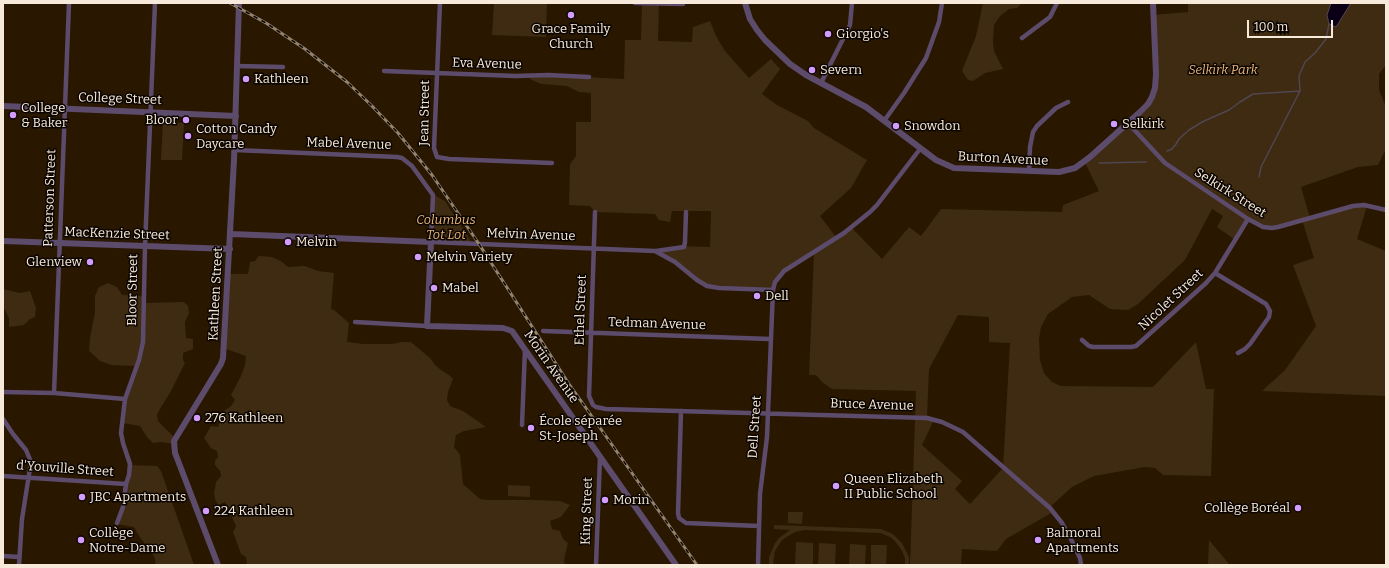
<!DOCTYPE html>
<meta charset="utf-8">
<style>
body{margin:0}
#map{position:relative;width:1389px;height:568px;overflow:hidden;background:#291700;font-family:Bitter,serif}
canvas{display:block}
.frame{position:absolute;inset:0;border:4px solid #f7eadb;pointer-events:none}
.scale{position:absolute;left:1247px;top:20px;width:86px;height:18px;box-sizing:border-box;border:2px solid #f7eadb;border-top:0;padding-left:5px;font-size:12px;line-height:14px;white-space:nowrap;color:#f7eadb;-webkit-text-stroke:3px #0b0500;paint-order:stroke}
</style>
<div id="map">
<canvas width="1389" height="568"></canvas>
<div class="frame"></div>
<div class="scale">100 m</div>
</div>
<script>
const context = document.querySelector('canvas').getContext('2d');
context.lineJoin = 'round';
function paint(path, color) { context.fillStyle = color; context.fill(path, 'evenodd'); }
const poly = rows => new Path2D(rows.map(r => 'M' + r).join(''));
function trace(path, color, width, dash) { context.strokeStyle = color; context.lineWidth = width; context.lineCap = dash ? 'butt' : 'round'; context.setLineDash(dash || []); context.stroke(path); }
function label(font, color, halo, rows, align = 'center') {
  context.font = font + ' Bitter,serif'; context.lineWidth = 3; context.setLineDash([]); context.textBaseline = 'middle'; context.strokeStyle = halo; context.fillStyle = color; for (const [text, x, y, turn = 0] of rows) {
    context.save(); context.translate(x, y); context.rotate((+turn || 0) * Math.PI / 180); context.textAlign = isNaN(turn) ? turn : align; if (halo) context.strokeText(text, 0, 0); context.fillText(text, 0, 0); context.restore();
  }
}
paint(poly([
 [494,3,547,3,546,37,492,35],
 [642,3,659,4,658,41,692,42,693,27,710,21,716,36,725,51,749,78,771,59,780,69,762,94,777,105,808,121,814,128,867,160,851,188,820,216,836,237,851,227,882,259,909,227,921,236,941,209,1062,212,1063,205,1099,191,1084,161,1140,112,1155,88,1153,15,1188,12,1188,3,1386,3,1386,65,1379,74,1379,90,1386,107,1386,149,1378,165,1358,167,1301,187,1310,218,1354,206,1367,206,1357,239,1386,251,1386,396,1262,391,1285,370,1316,326,1293,265,1314,258,1302,220,1273,229,1248,220,1235,240,1217,227,1223,216,1212,209,1185,260,1138,304,1128,310,1110,309,1089,295,1072,297,1048,314,1041,327,1039,339,1040,360,1044,373,1052,382,1061,386,1153,387,1196,342,1206,389,1214,389,1211,476,1163,475,1155,468,1145,467,1094,476,1072,487,1049,508,1053,512,1006,539,997,551,962,549,961,565,910,565,916,391,832,389,822,382,816,375,809,375,814,252,783,271,772,290,707,285,655,250,683,246,710,247,711,211,672,211,670,222,659,220,655,214,595,212,590,206,569,205,570,164,576,156,576,122,591,122,591,93,579,92,567,86,541,84,532,80,527,76,548,75,624,79,625,40,641,40],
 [958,315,989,317,989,342,1010,343,1003,468,970,504,955,489,962,481,922,445,934,420,927,418,929,369],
 [983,3,1022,3,1017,8,1009,9,1000,16,994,25,993,42,994,51,1003,69,985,73,973,81,968,80,962,71,976,36],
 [163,122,184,123,182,160,161,160],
 [434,195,445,201,472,243,432,241],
 [259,256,272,257,281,261,288,267,305,266,318,271,334,273,331,309,334,310,349,323,347,342,363,344,392,344,402,342,411,342,430,358,435,365,441,370,449,375,453,379,448,392,447,400,450,406,463,411,486,427,464,431,456,435,454,447,460,455,463,484,480,499,489,500,534,500,560,501,570,505,561,517,550,521,552,529,560,531,563,539,568,543,565,555,564,562,566,565,247,565,246,557,241,554,233,532,236,526,225,502,218,505,215,499,214,493,216,482,221,476,220,471,215,465,215,461,218,457,217,451,211,448,204,438,211,426,218,427,224,411,231,406,235,400,231,395,241,376,245,365,246,356,223,348,228,274,248,274,250,262,255,261],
 [108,283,117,287,122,295,143,296,143,303,184,302,188,306,189,313,185,322,186,338,193,339,193,349,183,353,183,360,185,363,171,391,157,414,158,421,175,438,174,444,161,442,153,443,147,437,140,426,122,423,125,398,136,366,111,365,100,361,89,351,90,338,95,312,95,296,99,287],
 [3,289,20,293,30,291,36,308,35,317,30,319,24,325,9,327,9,318,3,306],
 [130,465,157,466,161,471,194,565,156,565,154,556,139,536,134,527,117,524],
 [508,485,530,486,530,497,508,496],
 [788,512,803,512,802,524,788,523],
 [774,525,881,529,893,534,902,543,909,557,909,565,905,565,905,558,902,551,894,540,890,537,880,533,805,530,795,532,782,540,775,551,773,565,769,565,769,557,775,543,779,538,790,530,774,529],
 [1209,540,1230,565,1208,565],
 [796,542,813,543,813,565,795,565],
 [819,543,836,544,835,565,818,565],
 [850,544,866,545,865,565,849,565],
 [871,545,887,545,886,565,871,565]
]), '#3e2b12');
const water = poly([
 [1331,3,1351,3,1336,27,1329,24,1327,15,1331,3]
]);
paint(water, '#090015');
trace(water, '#504650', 1);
trace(poly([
 [1167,151,1172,149,1176,144,1179,139,1189,130,1202,122,1229,110,1240,102,1253,94,1300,91],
 [1099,163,1146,162],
 [1259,177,1261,167,1300,91,1299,76,1305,62,1315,53,1326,39,1329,24]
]), '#504650', 1.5);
trace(poly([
 [440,3,434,148,437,157,449,159,552,163],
 [635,3,683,4],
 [1022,38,1050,17,1057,3],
 [237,66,283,67],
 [384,71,516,76,548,75,589,77],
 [821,83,850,25,852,3],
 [884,121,904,93,926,58,939,22,942,3],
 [1128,123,1165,163,1248,219,1263,227,1272,228,1278,227,1353,206,1364,205,1386,210],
 [235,150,397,157,402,158,412,166,433,195,431,242,655,251,675,262,697,280,707,286,719,288,773,290],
 [1029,171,1030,147,1033,132,1037,126,1056,108,1068,102],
 [595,212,589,396,593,405,596,407,606,409,927,418,942,422,963,432,1050,508,1062,523,1071,539,1080,558,1081,565],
 [656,251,684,247,685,242,686,212],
 [1215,273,1266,304,1270,311,1269,317,1250,344,1245,349,1238,353],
 [355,322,427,326],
 [543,331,770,339],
 [1082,340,1089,346,1093,347,1131,347,1136,346,1206,283,1215,273,1248,219],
 [3,392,54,393,125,399],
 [54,393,69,3],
 [681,411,678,513,679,518,686,523,759,526],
 [3,419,13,434,26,450,31,462,22,519,19,565],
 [522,425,525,349],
 [3,476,126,484],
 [117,523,123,507,126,484,129,475,130,464,123,443,121,433,125,399,139,360,143,342,145,246,155,3],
 [3,556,19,557],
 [596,565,600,457],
 [758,565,760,494,767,437,773,290,775,282,784,271,844,233,870,212,877,205,920,149]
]), '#5d4b6c', 4.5);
trace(poly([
 [745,3,750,19,757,30,765,40,790,64,806,75,866,107,936,160,954,168,1059,172,1075,168,1090,157,1140,112,1148,104,1152,97,1155,88,1156,74,1153,3],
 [3,106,236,116],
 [231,234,431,242,427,326,503,328,512,331,676,565],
 [3,241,230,249],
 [218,565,177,458,175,453,174,441,221,364,223,358,234,160,239,3]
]), '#5d4b6c', 6);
const rail = poly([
 [230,3,266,23,305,49,347,82,371,105,398,133,432,175,479,244,569,384,697,565]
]);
trace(rail, '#928370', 3);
trace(rail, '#0b0500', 1.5, [4.5]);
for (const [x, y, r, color] of [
 [571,15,4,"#d39cfd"],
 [828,34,4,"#d39cfd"],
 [812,70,4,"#d39cfd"],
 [246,79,4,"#d39cfd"],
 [13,115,4,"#d39cfd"],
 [186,120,4,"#d39cfd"],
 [1114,124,4,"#d39cfd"],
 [896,126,4,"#d39cfd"],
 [188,136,4,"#d39cfd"],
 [288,242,4,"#d39cfd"],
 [418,257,4,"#d39cfd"],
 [90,262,4,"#d39cfd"],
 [434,288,4,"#d39cfd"],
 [757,296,4,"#d39cfd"],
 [197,418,4,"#d39cfd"],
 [531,428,4,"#d39cfd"],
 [836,486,4,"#d39cfd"],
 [82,497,4,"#d39cfd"],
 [605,500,4,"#d39cfd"],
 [1298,508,4,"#d39cfd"],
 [206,511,4,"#d39cfd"],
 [81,540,4,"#d39cfd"],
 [1038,540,4,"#d39cfd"]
]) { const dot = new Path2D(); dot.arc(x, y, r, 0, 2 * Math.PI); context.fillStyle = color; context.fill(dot); trace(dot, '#0b0500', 1.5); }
label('13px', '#f7eadb', '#0b0500', [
 ["Grace Family",571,29,"center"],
 ["Church",571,44,"center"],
 ["Giorgio's",836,34],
 ["Severn",820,70],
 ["Kathleen",254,79],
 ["College",21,108],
 ["& Baker",21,123],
 ["Bloor",178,120,"right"],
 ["Selkirk",1122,124],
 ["Snowdon",904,126],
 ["Cotton Candy",196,129],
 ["Daycare",196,144],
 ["Melvin",296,242],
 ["Melvin Variety",426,257],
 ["Glenview",82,262,"right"],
 ["Mabel",442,288],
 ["Dell",765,296],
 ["276 Kathleen",205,418],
 ["École séparée",539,421],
 ["St-Joseph",539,436],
 ["Queen Elizabeth",844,479],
 ["II Public School",844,494],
 ["JBC Apartments",90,497],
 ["Morin",613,500],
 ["Collège Boréal",1290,508,"right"],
 ["224 Kathleen",214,511],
 ["Collège",89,533],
 ["Notre-Dame",89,548],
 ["Balmoral",1046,533],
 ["Apartments",1046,548]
], 'left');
label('13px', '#f7eadb', '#0b0500', [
 ["Eva Avenue",487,64,2],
 ["College Street",120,99,2],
 ["Jean Street",425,113,-89],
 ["Mabel Avenue",349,144,2],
 ["Burton Avenue",1003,159,3],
 ["Selkirk Street",1230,193,32],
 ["Patterson Street",50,198,-88],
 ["MacKenzie Street",117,234,2],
 ["Melvin Avenue",531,235,2],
 ["Bloor Street",133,290,-89],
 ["Kathleen Street",216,294,-87],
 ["Nicolet Street",1171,300,-43],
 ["Ethel Street",581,310,-88],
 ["Tedman Avenue",657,324,2],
 ["Morin Avenue",551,367,55],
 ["Bruce Avenue",872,405,2],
 ["Dell Street",755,427,-86],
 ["d'Youville Street",65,469,4],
 ["King Street",587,511,-88]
]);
label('italic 13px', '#e8b578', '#0b0500', [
 ["Selkirk Park",1223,70],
 ["Columbus",446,220],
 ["Tot Lot",446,235]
]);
</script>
